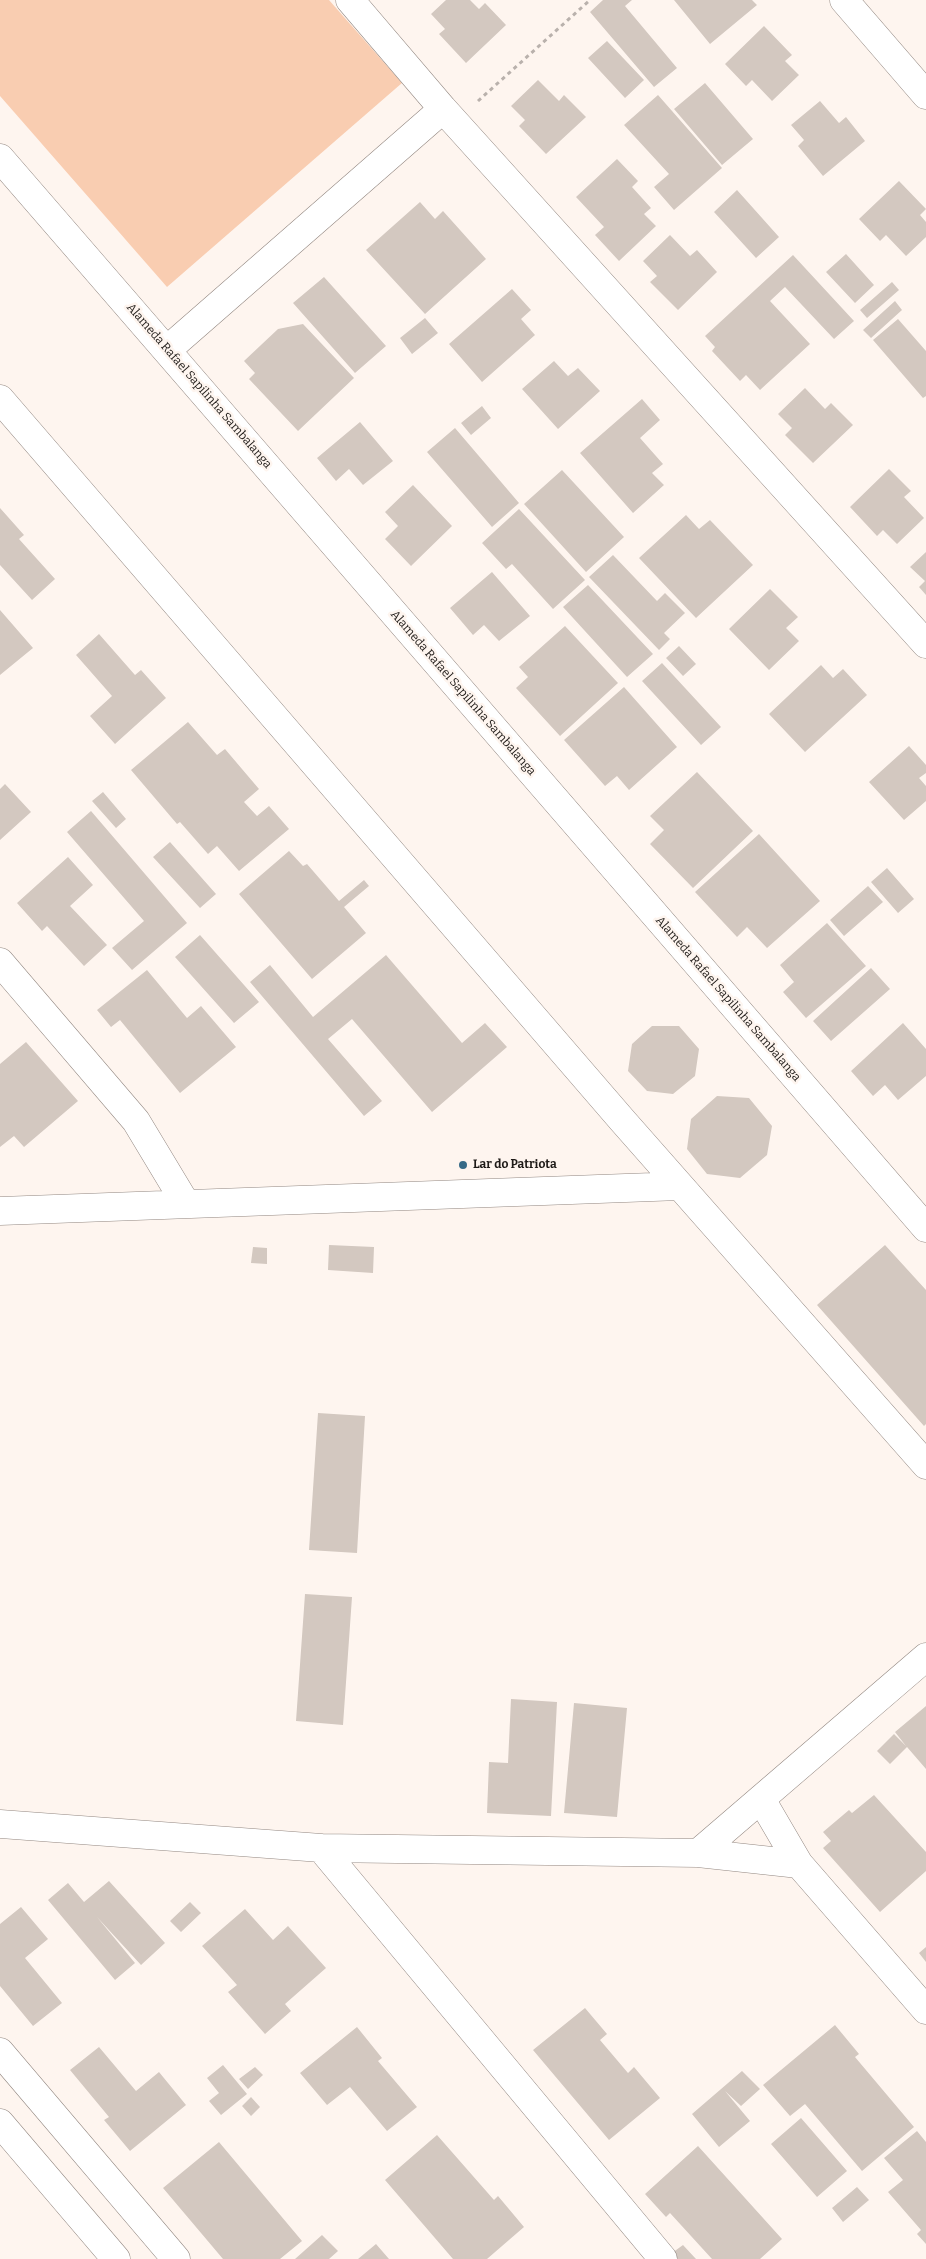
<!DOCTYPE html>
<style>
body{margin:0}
canvas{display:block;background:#fef5ef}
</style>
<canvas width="926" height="2259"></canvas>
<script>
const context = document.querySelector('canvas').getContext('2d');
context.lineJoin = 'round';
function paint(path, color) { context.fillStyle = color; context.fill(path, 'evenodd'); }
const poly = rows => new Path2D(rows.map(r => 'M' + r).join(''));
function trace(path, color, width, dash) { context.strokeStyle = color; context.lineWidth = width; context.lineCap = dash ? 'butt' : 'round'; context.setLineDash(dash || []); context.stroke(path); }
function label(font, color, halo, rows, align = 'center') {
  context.font = font + ' Bitter,serif'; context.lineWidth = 5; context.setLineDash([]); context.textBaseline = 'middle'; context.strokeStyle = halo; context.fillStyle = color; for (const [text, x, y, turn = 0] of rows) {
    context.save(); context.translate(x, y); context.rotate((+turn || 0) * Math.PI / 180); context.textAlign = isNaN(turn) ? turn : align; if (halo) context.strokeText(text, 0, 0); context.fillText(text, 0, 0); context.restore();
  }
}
paint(poly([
 [0,0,329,0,402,83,167,287,0,96]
]), '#f9cdb1');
paint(poly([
 [446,0,470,0,479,9,485,3,506,25,466,63,439,34,445,29,431,14],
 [603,0,632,0,625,6,677,68,654,87,590,12],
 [674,0,752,0,757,5,710,44],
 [764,26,792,55,785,61,799,75,772,101,752,80,746,86,725,64],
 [607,41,644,80,625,98,588,58],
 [538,80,559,101,564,95,586,117,546,154,519,126,525,120,511,106],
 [705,83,753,139,722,165,674,109],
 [658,95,722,168,674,210,654,187,669,174,624,125],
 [820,101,839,123,846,117,865,141,823,176,798,146,804,140,791,125],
 [617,159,638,181,632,187,651,208,644,214,656,226,619,261,595,235,604,227,576,197],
 [899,181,926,209,920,215,926,222,926,237,906,256,886,235,880,241,859,219],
 [737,190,779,237,756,258,714,212],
 [420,202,435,219,443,211,486,259,425,314,366,250],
 [670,235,690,256,697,250,717,272,678,310,650,282,657,276,643,261],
 [846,254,874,285,855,303,826,272],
 [793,255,854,321,834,339,785,287,770,301,810,344,760,390,746,375,740,381,712,351,715,347,705,336],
 [324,277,386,346,355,373,293,303],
 [892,282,899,290,867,318,860,310],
 [512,289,531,310,521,319,535,335,482,382,449,344],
 [895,301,902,310,871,338,863,330],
 [425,318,438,333,412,354,400,338],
 [898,319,926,351,926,396,923,398,873,340],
 [303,324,354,378,298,431,249,379,255,373,244,361,278,329],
 [554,361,568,376,578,368,600,391,558,429,522,389],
 [805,388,825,409,831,403,853,425,813,463,785,435,792,428,778,414],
 [642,399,660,420,640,438,663,464,652,473,664,485,633,513,580,453],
 [482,406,491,418,471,435,461,423],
 [360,422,393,461,363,485,349,469,336,481,317,458],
 [455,428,519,503,492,527,427,452],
 [889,469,911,491,904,497,924,518,897,544,883,530,877,536,850,507],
 [562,470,624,537,586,572,524,504],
 [413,485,452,526,411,566,385,539,398,526,385,512],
 [0,508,24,535,19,539,55,579,32,600,0,565],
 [519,509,585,580,553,609,512,564,506,569,482,543],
 [686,515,699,529,710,520,753,565,696,618,639,558],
 [926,552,926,595,919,587,925,581,910,567],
 [613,555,657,601,665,593,685,613,664,633,670,639,659,650,589,577],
 [492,572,530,616,499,641,484,625,473,635,450,608],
 [588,585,653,654,627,677,563,607],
 [770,589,798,617,786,628,799,641,769,670,729,629],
 [0,610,33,648,0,675],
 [565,626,618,683,560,736,516,688,528,677,519,667],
 [99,634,135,675,141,670,166,698,115,744,90,716,112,696,76,655],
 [679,646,696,664,683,676,666,658],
 [662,663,721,727,701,745,642,681],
 [821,665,833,678,843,669,867,695,805,752,769,714],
 [624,687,677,747,629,790,617,776,605,786,564,740],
 [188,722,217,755,225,749,259,789,244,802,257,816,269,806,289,829,239,871,217,846,208,854,180,822,177,824,131,770],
 [909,746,926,765,926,773,919,778,926,786,926,801,904,820,869,782],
 [697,772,753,831,693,888,650,844,664,830,650,816],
 [5,784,31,812,0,840,0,789],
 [103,792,126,819,116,828,92,801],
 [91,811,187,923,132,970,112,948,144,921,67,832],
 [759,834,820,901,767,948,747,927,737,937,695,892],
 [170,842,216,894,200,908,153,857],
 [289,851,303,866,307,864,339,901,364,880,369,886,344,907,366,933,312,979,239,894],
 [68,857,93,885,70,906,107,945,84,966,47,926,42,931,17,903],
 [887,868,914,899,898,913,871,882],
 [868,886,883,902,844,936,830,920],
 [827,923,866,966,806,1018,783,992,794,982,780,965],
 [200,935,259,1002,234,1023,175,957],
 [386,955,462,1043,485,1023,507,1047,432,1112,352,1019,328,1039,382,1101,364,1116,250,982,270,965,313,1017],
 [871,968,890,989,831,1041,813,1021],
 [147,970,187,1018,201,1006,236,1047,180,1093,120,1020,111,1027,97,1010],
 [903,1023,926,1049,926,1076,898,1100,885,1085,873,1096,851,1071],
 [652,1026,679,1026,699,1049,695,1076,673,1094,647,1091,628,1071,632,1044],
 [26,1042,78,1101,24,1147,14,1136,0,1147,0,1064],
 [717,1096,749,1098,772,1126,767,1155,740,1178,707,1174,687,1149,691,1119],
 [329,1245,374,1247,373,1273,328,1270],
 [885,1245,926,1290,926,1424,924,1426,817,1305],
 [253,1247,267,1248,267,1264,251,1263],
 [318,1413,365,1416,357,1553,309,1550],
 [305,1594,352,1597,343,1725,296,1721],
 [511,1699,557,1702,551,1816,487,1813,489,1762,508,1763],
 [574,1703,627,1708,617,1817,564,1813],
 [926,1706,926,1769,907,1747,890,1764,877,1751,894,1734,906,1746,895,1732],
 [874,1795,926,1852,926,1871,880,1912,823,1848,831,1841,823,1832,849,1810,852,1813],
 [109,1881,165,1943,141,1965,97,1917,135,1963,115,1980,48,1900,68,1883,84,1902],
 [190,1902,201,1913,181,1932,170,1921],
 [21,1907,48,1939,25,1958,62,2003,33,2026,0,1986,0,1924],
 [245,1909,273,1940,288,1926,326,1968,285,2004,291,2011,265,2034,228,1992,237,1985,202,1946],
 [926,1947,926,1962,919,1953],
 [585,2008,607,2034,600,2040,628,2073,634,2067,660,2098,609,2140,533,2050],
 [835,2025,859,2054,855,2057,914,2127,862,2171,805,2104,790,2116,763,2085],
 [357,2027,382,2058,378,2061,417,2107,387,2131,350,2087,327,2105,300,2073],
 [99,2047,136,2091,159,2072,186,2105,130,2151,104,2120,109,2117,70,2070],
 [223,2065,247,2094,221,2115,209,2101,219,2093,207,2078],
 [255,2067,263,2075,248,2089,239,2079],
 [742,2071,760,2089,741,2106,725,2091,750,2121,719,2147,692,2114],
 [251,2097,260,2107,251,2116,242,2106],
 [801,2118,847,2171,817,2197,771,2144],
 [917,2131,926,2142,926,2244,917,2234,921,2230,888,2192,903,2180,884,2158],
 [437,2135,494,2200,498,2196,524,2227,487,2259,453,2259,385,2180],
 [219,2142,302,2241,280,2259,223,2259,163,2188],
 [698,2146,782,2239,760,2259,712,2259,670,2213,666,2217,645,2194],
 [857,2187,869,2200,843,2222,832,2208],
 [322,2235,338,2251,329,2259,295,2259],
 [376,2244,389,2259,358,2259],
 [683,2245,696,2259,678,2259,672,2253]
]), '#d3c8c0');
const minor = poly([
 [350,0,443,109,926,644],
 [844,0,926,95],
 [0,158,926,1228],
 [167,350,443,109],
 [0,399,622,1120,926,1465],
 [0,962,136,1121,186,1204],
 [0,1211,680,1186],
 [761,1799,799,1864,926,2010],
 [0,1824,321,1848,698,1853,799,1864],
 [321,1848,663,2259],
 [698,1853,926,1657],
 [0,2052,176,2259],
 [0,2123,116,2259]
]);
trace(minor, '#938882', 29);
trace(poly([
 [478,101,590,0]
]), '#b9b1ac', 3, [4, 4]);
trace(minor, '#fff', 28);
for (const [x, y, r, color] of [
 [463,1165,5,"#366a87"]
]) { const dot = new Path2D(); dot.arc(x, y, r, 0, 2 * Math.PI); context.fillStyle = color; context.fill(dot); trace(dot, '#fef5ef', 2); }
label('12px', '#1e1a17', '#fef5ef', [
 ["Alameda Rafael Sapilinha Sambalanga",199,386,49],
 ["Alameda Rafael Sapilinha Sambalanga",463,693,49],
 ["Alameda Rafael Sapilinha Sambalanga",728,999,49]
]);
label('bold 12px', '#1e1a17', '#fef5ef', [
 ["Lar do Patriota",473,1165]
], 'left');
</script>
